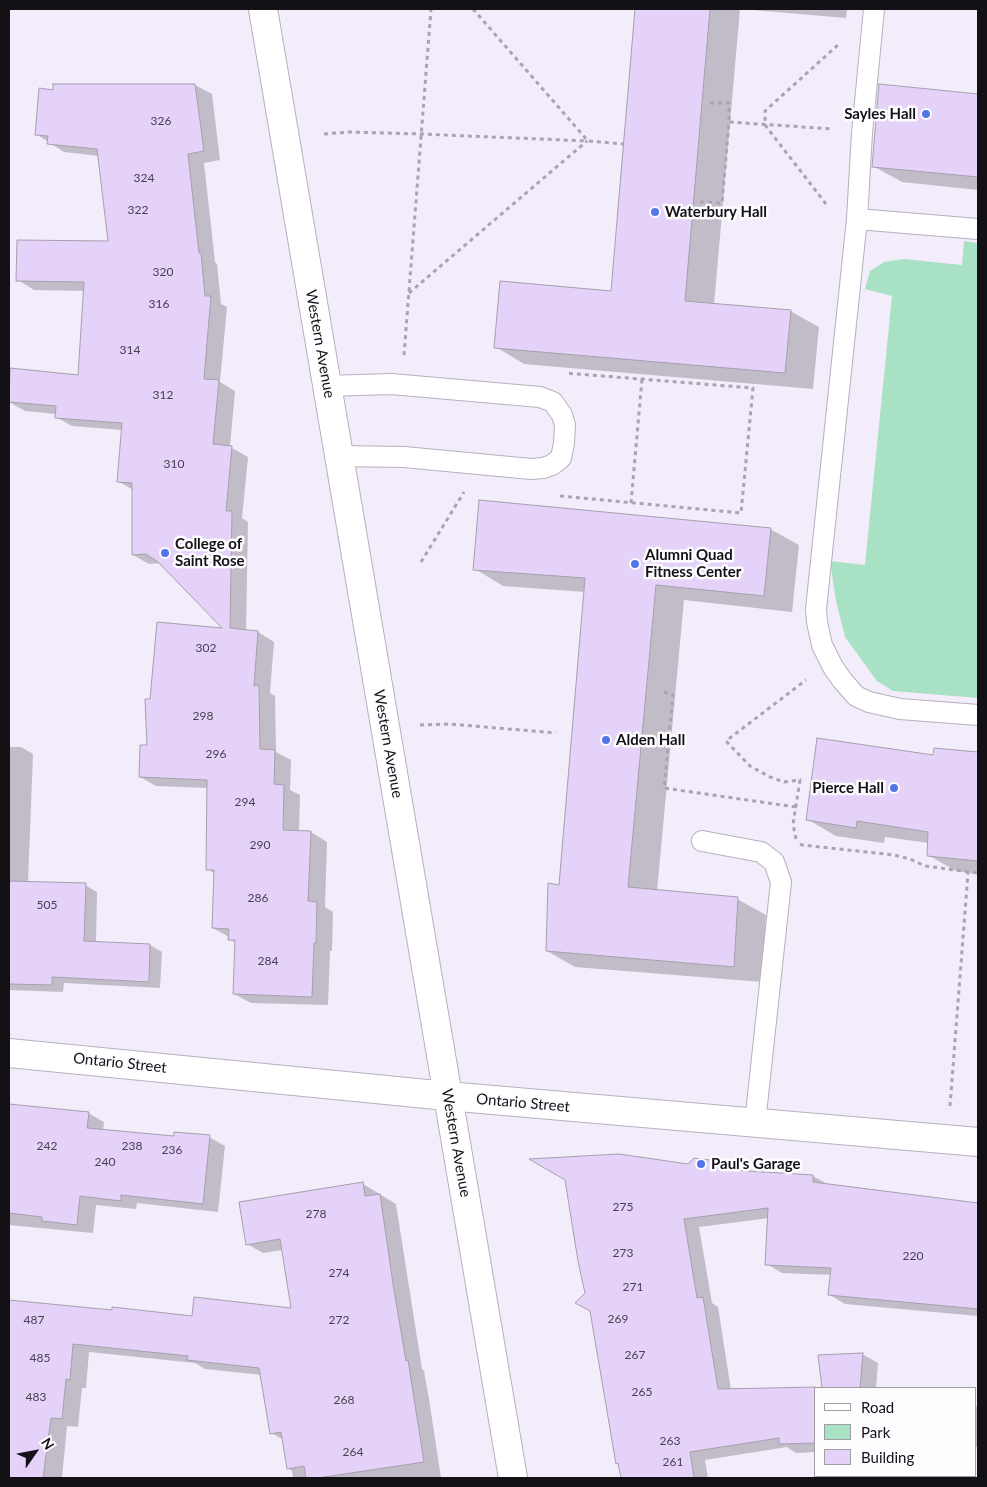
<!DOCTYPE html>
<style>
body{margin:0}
#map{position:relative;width:987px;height:1487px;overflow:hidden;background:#f3ecfb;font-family:Lato,sans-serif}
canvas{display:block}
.frame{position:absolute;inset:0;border:10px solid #141116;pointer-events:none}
.legend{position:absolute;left:814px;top:1387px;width:162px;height:90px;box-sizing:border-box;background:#fdfcff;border:1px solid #a09ea2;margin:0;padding:6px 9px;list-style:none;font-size:15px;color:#141116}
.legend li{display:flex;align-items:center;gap:10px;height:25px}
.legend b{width:25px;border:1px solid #a09ea2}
.north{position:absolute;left:10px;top:1427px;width:50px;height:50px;-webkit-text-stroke:4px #fdfcff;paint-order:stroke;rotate:57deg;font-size:14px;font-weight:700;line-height:20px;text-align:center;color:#141116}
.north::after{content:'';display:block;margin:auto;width:18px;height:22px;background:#141116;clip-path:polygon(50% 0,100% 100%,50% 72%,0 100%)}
</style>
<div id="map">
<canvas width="987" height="1487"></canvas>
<div class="frame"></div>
<ul class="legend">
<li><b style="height:6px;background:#fff"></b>Road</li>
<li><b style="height:14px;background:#a9e1c4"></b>Park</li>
<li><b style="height:14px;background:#e4d2f9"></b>Building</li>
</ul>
<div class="north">N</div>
</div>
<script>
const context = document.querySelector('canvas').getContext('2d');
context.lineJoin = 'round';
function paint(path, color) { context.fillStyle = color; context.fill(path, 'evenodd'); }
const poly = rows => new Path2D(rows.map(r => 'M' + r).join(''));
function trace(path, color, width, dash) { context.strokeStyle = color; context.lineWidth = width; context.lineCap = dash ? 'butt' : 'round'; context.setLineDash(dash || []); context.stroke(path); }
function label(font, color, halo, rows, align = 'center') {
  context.font = font + ' Lato,sans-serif'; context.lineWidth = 5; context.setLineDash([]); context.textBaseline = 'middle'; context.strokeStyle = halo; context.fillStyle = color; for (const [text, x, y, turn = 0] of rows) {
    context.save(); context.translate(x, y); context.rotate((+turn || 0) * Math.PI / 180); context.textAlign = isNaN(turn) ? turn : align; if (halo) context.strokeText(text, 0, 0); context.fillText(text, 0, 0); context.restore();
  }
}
paint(poly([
 [964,241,978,243,978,698,893,691,877,681,845,637,836,601,830,561,865,565,892,296,865,289,870,271,884,262,904,259,962,265]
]), '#a9e1c4');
paint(poly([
 [636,9,847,9,846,18,740,9,714,305,790,311,819,327,813,389,524,364,496,347,612,292],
 [195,85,212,94,220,160,204,163,215,262,217,264,221,304,227,307,220,382,235,391,230,447,248,457,242,518,248,522,246,631,258,632,274,642,270,693,275,696,276,752,291,760,290,790,300,795,299,832,311,832,327,842,325,907,333,912,332,951,330,951,328,1005,251,1003,234,994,236,943,229,939,229,937,213,928,215,874,208,869,209,788,156,786,140,777,148,746,151,700,225,629,162,563,149,564,133,555,133,490,118,481,122,430,72,426,56,417,56,414,25,411,9,402,11,370,79,376,85,291,34,290,18,280,109,243,99,156,64,152,36,134,54,91],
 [880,86,978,95,978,190,902,182,873,166],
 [770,529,799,545,792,612,684,600,657,891,737,899,766,915,762,982,575,967,547,951,560,887,585,592,503,586,475,569],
 [9,747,21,747,33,754,28,883,85,885,97,892,96,943,150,945,162,952,160,988,64,983,63,992,9,990],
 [935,749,978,753,978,874,956,871,928,855,929,843,885,837,884,843,836,836,807,819,934,757],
 [9,1105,88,1113,104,1122,103,1131,175,1138,209,1137,225,1146,218,1212,137,1203,136,1209,96,1205,93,1233,9,1225],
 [688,1165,733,1165,746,1172,813,1176,829,1185,978,1205,978,1316,845,1304,830,1295,832,1275,782,1273,767,1264,769,1218,699,1227,712,1303,718,1307,731,1390,816,1388,816,1452,796,1453,787,1447,705,1460,708,1478,622,1478,620,1464,617,1463],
 [363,1184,396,1204,422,1369,424,1371,429,1399,441,1478,293,1478,292,1471,288,1468,284,1440,271,1433,262,1375,205,1369,195,1363,89,1352,86,1388,82,1388,78,1427,67,1426,62,1478,9,1478,9,1301,113,1312,193,1318,293,1309,283,1250,263,1253,247,1244],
 [862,1354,878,1363,876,1388,819,1388,823,1388,819,1356],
 [976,1406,978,1407,977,1447,976,1447]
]), '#0003');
const building = poly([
 [635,9,710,9,685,301,791,310,785,373,494,348,500,281,611,291,635,9],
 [53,84,195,84,204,151,188,154,199,253,201,253,205,296,211,296,204,379,219,380,213,444,232,446,226,511,232,511,230,628,258,631,254,686,259,685,260,749,275,750,274,784,284,785,283,830,311,831,308,901,317,902,316,943,314,943,312,997,233,994,235,940,228,940,229,929,212,928,214,870,206,870,207,780,139,777,140,745,147,745,145,699,150,699,157,622,222,628,158,562,146,554,132,555,132,483,117,482,122,423,55,418,56,406,9,402,10,368,78,375,84,282,16,281,17,240,108,241,97,149,47,144,48,136,35,135,39,88,53,90,53,84],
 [879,84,978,94,978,177,872,167,879,84],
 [479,500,771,528,764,596,656,585,628,887,738,897,734,967,546,951,548,883,559,885,585,578,473,570,479,500],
 [817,738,933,755,934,748,978,752,978,861,927,856,928,832,857,821,856,828,806,820,817,738],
 [9,881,86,883,84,941,150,944,149,982,52,977,52,985,9,984,9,881],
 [9,1104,89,1112,87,1128,174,1136,174,1132,210,1135,203,1204,121,1195,121,1201,80,1196,77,1225,42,1221,42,1217,9,1213,9,1104],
 [619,1154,688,1164,694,1158,734,1163,732,1170,813,1175,813,1182,978,1203,978,1309,828,1295,831,1268,765,1265,768,1208,684,1219,697,1298,703,1297,718,1389,816,1387,816,1443,779,1444,779,1438,690,1452,694,1478,621,1478,618,1463,616,1464,590,1311,575,1303,585,1293,578,1261,565,1180,529,1159,619,1154],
 [363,1182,365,1196,380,1194,393,1284,406,1361,408,1360,424,1462,318,1478,306,1478,304,1466,287,1469,281,1432,270,1434,259,1368,187,1360,188,1356,73,1344,70,1380,66,1379,62,1419,51,1418,43,1478,9,1478,9,1300,112,1310,112,1307,192,1316,194,1297,291,1308,280,1239,246,1245,239,1202,363,1182],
 [863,1353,860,1388,822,1388,818,1355,863,1353]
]);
paint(building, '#e4d2f9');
trace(building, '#a59fad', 1);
const service = poly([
 [874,9,862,133,857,219,816,609,817,622,822,645,833,667,842,680,856,696,869,702,900,709,978,715],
 [857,219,978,229],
 [327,386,391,384,540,397,553,402,562,415,565,425,564,443,561,458,552,465,543,468,531,469,404,457,339,456],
 [702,841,761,852,774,862,781,882,755,1123]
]);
const minor = poly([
 [9,1053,447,1096,978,1142]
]);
const tertiary = poly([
 [263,9,513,1478]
]);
trace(service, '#b7b0be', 22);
trace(minor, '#b7b0be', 30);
trace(tertiary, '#b7b0be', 30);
trace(poly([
 [473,9,588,141,623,144],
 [710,103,729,103,729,122],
 [324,134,349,132,421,134,588,141],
 [700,202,722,203,729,122,833,129],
 [826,204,765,125,765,111,839,44],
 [409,293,587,141],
 [404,355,431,9],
 [560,496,741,513,753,388,565,373],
 [631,503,642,379],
 [421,562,464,492],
 [664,692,673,695,664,788,796,807],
 [420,725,450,724,556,733],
 [796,839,793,824,800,780,784,782,770,777,750,766,726,741,806,680],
 [800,844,802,845,894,855,910,859,925,866,978,873],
 [950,1106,968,873]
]), '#aaa4b0', 3, [4, 4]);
trace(service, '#fff', 20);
trace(minor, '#fff', 28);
trace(tertiary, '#fff', 28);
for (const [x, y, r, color] of [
 [926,114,5,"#5275e9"],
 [655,212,5,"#5275e9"],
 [165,553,5,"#5275e9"],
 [635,564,5,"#5275e9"],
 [606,740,5,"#5275e9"],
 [894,788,5,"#5275e9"],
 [701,1164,5,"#5275e9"]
]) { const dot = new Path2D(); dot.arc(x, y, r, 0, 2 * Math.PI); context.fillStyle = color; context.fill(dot); trace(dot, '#fdfcff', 2); }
label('12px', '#48414f', null, [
 ["326",161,121],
 ["324",144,178],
 ["322",138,210],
 ["320",163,272],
 ["316",159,304],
 ["314",130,350],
 ["312",163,395],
 ["310",174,464],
 ["302",206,648],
 ["298",203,716],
 ["296",216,754],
 ["294",245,802],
 ["290",260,845],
 ["286",258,898],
 ["505",47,905],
 ["284",268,961],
 ["242",47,1146],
 ["238",132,1146],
 ["236",172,1150],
 ["240",105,1162],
 ["275",623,1207],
 ["278",316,1214],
 ["273",623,1253],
 ["220",913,1256],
 ["274",339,1273],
 ["271",633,1287],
 ["269",618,1319],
 ["487",34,1320],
 ["272",339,1320],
 ["267",635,1355],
 ["485",40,1358],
 ["265",642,1392],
 ["483",36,1397],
 ["268",344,1400],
 ["263",670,1441],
 ["264",353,1452],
 ["261",673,1462]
]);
label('bold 15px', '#141116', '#fdfcff', [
 ["Sayles Hall",916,114,"right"],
 ["Waterbury Hall",665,212],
 ["College of",175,544],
 ["Saint Rose",175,561],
 ["Alumni Quad",645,555],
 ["Fitness Center",645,572],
 ["Alden Hall",616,740],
 ["Pierce Hall",884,788,"right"],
 ["Paul's Garage",711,1164]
], 'left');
label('15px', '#141116', '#fdfcff', [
 ["Western Avenue",320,344,80],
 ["Western Avenue",388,744,80],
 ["Ontario Street",120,1063,6],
 ["Ontario Street",523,1103,5],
 ["Western Avenue",456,1143,80]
]);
</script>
